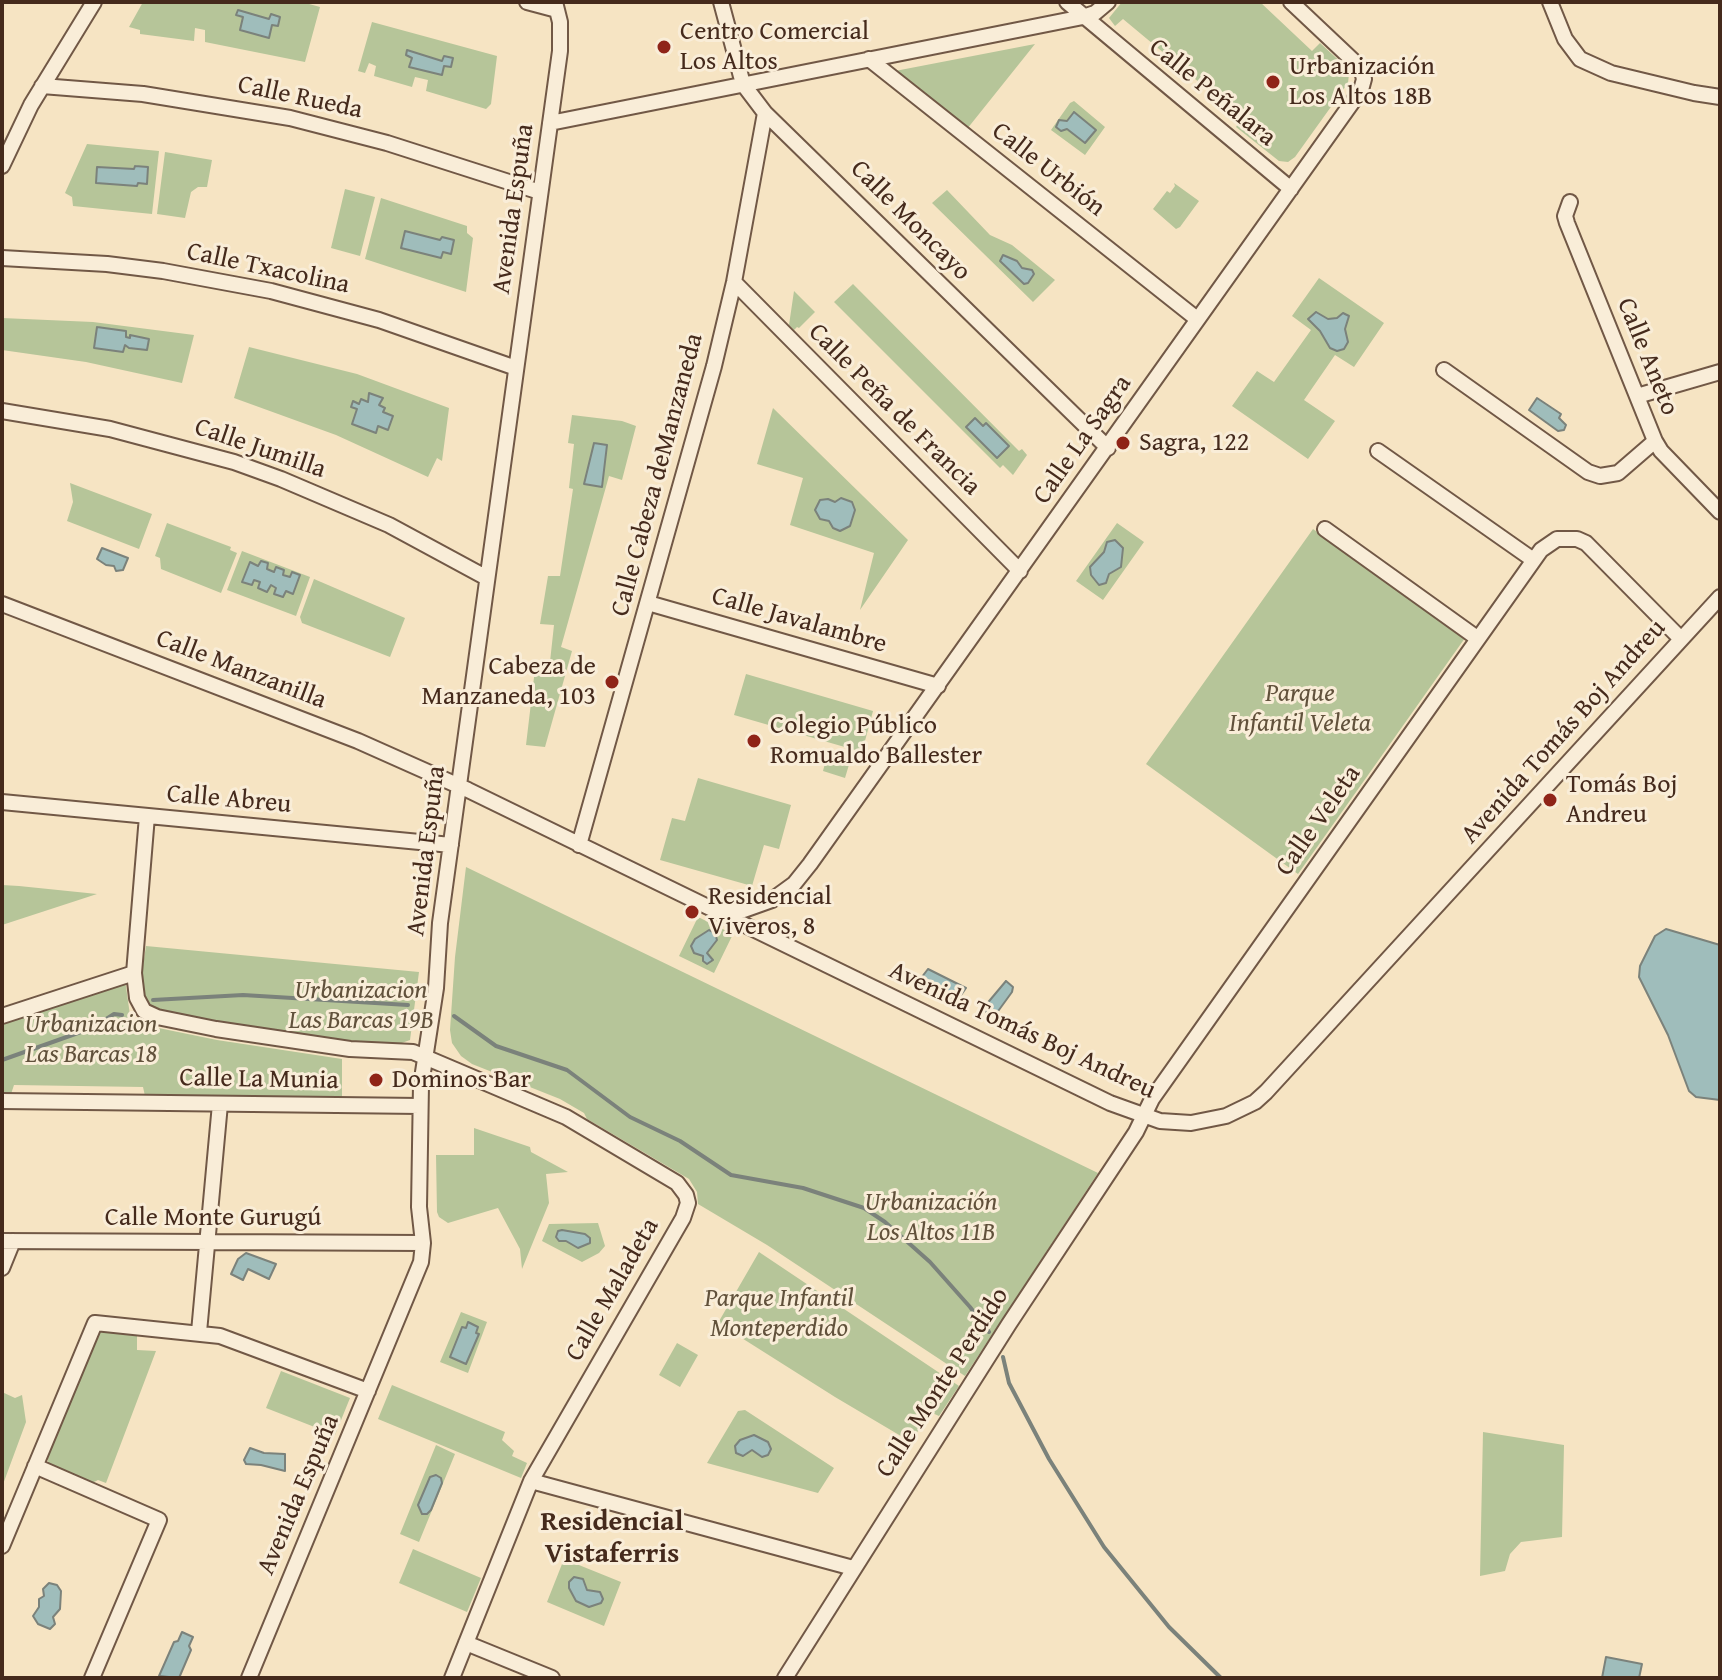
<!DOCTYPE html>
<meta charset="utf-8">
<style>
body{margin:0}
#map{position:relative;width:1722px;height:1680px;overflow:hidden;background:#f6e4c3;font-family:"Gentium Book Plus",serif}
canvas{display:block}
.frame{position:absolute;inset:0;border:4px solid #452a1c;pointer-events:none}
</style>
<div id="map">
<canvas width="1722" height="1680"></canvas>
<div class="frame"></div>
</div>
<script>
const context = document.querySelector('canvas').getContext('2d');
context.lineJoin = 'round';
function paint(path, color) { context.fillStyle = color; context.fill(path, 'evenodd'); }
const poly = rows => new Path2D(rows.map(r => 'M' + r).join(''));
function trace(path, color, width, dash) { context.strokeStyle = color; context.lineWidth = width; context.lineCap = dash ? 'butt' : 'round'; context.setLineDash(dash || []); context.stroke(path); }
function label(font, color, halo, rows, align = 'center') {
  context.font = font + ' "Gentium Book Plus",serif'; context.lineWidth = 6; context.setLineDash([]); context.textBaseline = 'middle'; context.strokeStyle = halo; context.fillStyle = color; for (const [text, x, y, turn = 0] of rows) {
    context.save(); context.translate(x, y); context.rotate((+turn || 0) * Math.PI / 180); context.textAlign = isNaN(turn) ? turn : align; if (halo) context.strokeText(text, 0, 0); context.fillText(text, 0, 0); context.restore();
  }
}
paint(poly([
 [143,2,302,2,320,7,305,62,205,42,205,30,195,28,194,41,140,34,140,30,129,27],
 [1122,2,1260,2,1312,51,1320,43,1345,66,1349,74,1348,83,1295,157,1288,162,1279,161,1236,127,1242,118,1123,19,1115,26,1109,18],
 [372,22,497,56,491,104,486,109,426,91,428,80,415,77,412,87,374,76,376,66,369,63,365,73,358,71],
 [1035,44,967,129,895,71],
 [1074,101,1105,127,1085,155,1051,130,1070,103],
 [87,144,159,151,152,214,73,206,72,197,65,193],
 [165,152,212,160,207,187,198,187,191,192,185,218,157,214],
 [1174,183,1199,201,1180,227,1176,229,1153,209,1167,191,1170,193,1175,186],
 [345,189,375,197,360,256,331,248],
 [947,190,990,235,1012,245,1055,280,1033,302,932,203],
 [381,198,467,226,467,233,473,238,466,292,365,259],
 [1319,278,1384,323,1354,367,1335,355,1304,400,1335,421,1308,459,1232,406,1257,371,1274,382,1311,330,1292,316],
 [853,284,1019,451,1022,449,1027,455,1013,475,1003,465,1000,468,834,302],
 [794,291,815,312,799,328,797,327,794,330,789,325],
 [2,318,93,322,194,335,182,383,86,362,2,350],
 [249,347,357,374,449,408,442,461,437,458,428,477,336,435,234,398],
 [773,408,908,540,860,610,874,553,790,525,803,478,757,464],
 [572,415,622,421,636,426,622,480,609,476,561,647,572,651,545,747,526,745,535,669,549,671,554,625,540,624,548,576,560,576,573,489,569,488,574,444,568,443],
 [70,483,152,514,139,549,67,521,73,502],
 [167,523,231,547,230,550,237,553,221,593,161,569,160,558,155,556],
 [1117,523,1144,542,1103,600,1076,581],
 [1313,529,1465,638,1298,874,1146,764],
 [242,551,310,577,296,616,227,590],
 [314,579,405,618,390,657,302,623,300,617],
 [746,674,873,711,862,752,734,715],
 [828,752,851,758,845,778,823,771],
 [698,778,791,805,779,849,764,845,752,886,660,860,672,818,685,821],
 [466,867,1098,1173,965,1376,767,1245,698,1204,697,1192,689,1179,587,1119,584,1113,560,1099,472,1064,461,1056,452,1043,450,1030,455,957],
 [2,885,19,886,97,894,2,925],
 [698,917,733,934,714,973,679,956],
 [146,946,419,972,410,1040,396,1045,364,1046,152,1012,144,999,141,978],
 [125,980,130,1015,139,1024,217,1040,342,1059,342,1098,145,1096,143,1087,14,1085,11,1094,2,1094,2,1021],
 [474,1128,530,1147,531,1152,568,1172,546,1174,549,1203,522,1269,520,1249,498,1208,448,1223,439,1217,437,1212,436,1155,474,1155],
 [598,1223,605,1246,599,1253,582,1262,542,1241,549,1224],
 [759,1252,959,1386,939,1416,930,1412,911,1442,835,1397,718,1323],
 [461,1312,487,1322,468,1373,440,1362],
 [98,1331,137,1333,137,1350,156,1351,106,1483,98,1480,92,1483,49,1464,47,1458],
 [677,1343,698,1355,680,1387,659,1375],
 [281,1371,350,1398,335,1435,266,1408],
 [392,1385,505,1432,502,1440,514,1451,512,1456,527,1463,521,1478,378,1419],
 [2,1392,15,1398,22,1395,26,1422,2,1487],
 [745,1410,834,1468,818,1493,707,1463,738,1411],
 [1483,1432,1564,1445,1562,1537,1521,1542,1510,1554,1505,1571,1480,1576],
 [436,1445,455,1454,419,1542,400,1534],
 [413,1549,481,1578,467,1612,399,1583],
 [564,1559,621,1582,604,1626,547,1602]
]), '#b6c599');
const water = poly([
 [238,10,269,19,271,14,280,17,278,26,272,25,269,38,240,30,243,17,236,15,238,10],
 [407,50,442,61,444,56,453,58,451,67,444,66,442,75,409,67,412,58,406,55,407,50],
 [1074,112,1096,130,1085,143,1067,129,1061,131,1056,127,1059,120,1067,121,1074,112],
 [135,166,148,167,147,184,138,183,137,186,96,183,97,167,134,169,135,166],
 [405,231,440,240,442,237,454,240,451,254,443,252,441,258,401,248,405,231],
 [1003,255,1017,261,1022,268,1032,270,1034,274,1028,283,1024,284,1000,261,1003,255],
 [1316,312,1328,319,1337,318,1343,313,1349,316,1345,329,1348,342,1344,349,1337,351,1330,348,1320,331,1308,319,1316,312],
 [97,327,126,331,126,337,130,338,130,335,149,339,147,350,129,348,125,345,123,352,94,348,97,327],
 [369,393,383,398,379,405,385,408,383,412,393,416,388,430,378,426,376,433,352,424,357,409,351,407,353,401,359,404,361,399,368,402,369,393],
 [1537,398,1561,414,1559,418,1566,425,1564,430,1558,431,1529,410,1537,398],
 [975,418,983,426,986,423,1009,446,997,458,966,427,975,418],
 [594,443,607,445,602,487,584,484,594,443],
 [841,498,852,502,855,510,850,526,840,531,833,528,829,521,820,519,815,510,820,500,828,499,835,502,841,498],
 [1115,540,1123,548,1121,567,1109,574,1106,583,1099,585,1091,575,1090,567,1104,552,1107,542,1115,540],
 [102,548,128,558,123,570,116,571,114,566,106,565,97,559,102,548],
 [261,561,268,563,267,569,274,572,276,567,284,570,283,575,290,577,292,572,300,575,293,594,286,591,283,597,274,594,276,588,271,585,267,592,258,588,260,582,254,580,252,585,242,582,250,562,258,566,261,561],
 [1666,929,1720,945,1720,1100,1696,1097,1689,1091,1668,1035,1639,977,1640,966,1655,936,1666,929],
 [709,930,715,933,717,940,707,953,713,960,707,964,703,961,703,956,694,953,691,946,695,939,709,930],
 [928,969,966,988,959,998,955,995,951,999,929,983,926,987,918,982,928,969],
 [1006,981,1013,987,1012,992,996,1014,991,1016,985,1011,987,1008,985,1006,1006,981],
 [562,1230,585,1234,590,1238,590,1243,578,1248,566,1241,559,1241,556,1237,558,1231,562,1230],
 [246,1253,276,1264,269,1279,248,1269,243,1280,231,1274,238,1259,246,1253],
 [468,1322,478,1327,476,1333,479,1334,466,1364,450,1357,462,1327,466,1328,468,1322],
 [754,1435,768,1442,771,1449,768,1455,762,1457,752,1450,743,1456,736,1453,735,1446,740,1440,754,1435],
 [250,1448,264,1453,285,1454,285,1471,261,1465,246,1464,244,1460,250,1448],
 [436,1475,441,1478,442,1483,431,1510,427,1514,422,1514,418,1505,430,1477,436,1475],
 [574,1577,583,1579,587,1590,600,1592,603,1599,601,1603,589,1607,576,1601,569,1588,569,1582,574,1577],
 [49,1583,57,1585,61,1591,60,1609,53,1617,55,1624,50,1629,38,1624,33,1616,39,1607,39,1599,44,1596,43,1589,49,1583],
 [182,1632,193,1637,189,1646,191,1650,179,1678,159,1676,174,1642,178,1641,182,1632],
 [1606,1657,1642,1664,1639,1678,1602,1678,1606,1657]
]);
paint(water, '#9fbdbb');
trace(water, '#7b827b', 2);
trace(poly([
 [153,1000,243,995,408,1005],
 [454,1016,496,1046,567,1070,630,1117,680,1141,731,1175,803,1188,864,1208,885,1222,930,1262,970,1307,989,1332],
 [2,1060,92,1028,114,1014,122,1015],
 [1003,1357,1009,1383,1049,1459,1104,1547,1169,1627,1221,1678]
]), '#7b827b', 4);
const minor = poly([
 [527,2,557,10],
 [721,2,743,84,765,113,1108,448],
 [1067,2,1291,189],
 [1550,2,1565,39,1580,59,1611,73,1694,93,1720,97],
 [869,59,1197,319],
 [42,86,143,94,290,118,387,143,540,192],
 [550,123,1083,17,1095,13,1108,2],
 [2,166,31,105,94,2],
 [1570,202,1565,216,1567,223,1655,441,1661,451,1720,512],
 [2,258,107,264,163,271,271,291,379,320,516,368],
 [734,282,1020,571],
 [1444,370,1588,472,1600,476,1618,473,1655,441],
 [1637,396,1720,372],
 [2,411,110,429,234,462,281,479,389,525,487,578],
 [1378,451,1532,559],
 [1325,529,1477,638],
 [648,603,938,686],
 [2,604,358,741,468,790,1110,1103,1160,1121,1191,1123,1226,1116,1255,1102,1266,1092,1720,597],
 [2,802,451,845],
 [147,816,134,973,137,998,144,1011,157,1017,216,1029,350,1049,413,1052,566,1117,677,1183,686,1195,688,1203,683,1218,531,1481,452,1678],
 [579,845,714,366,734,282,765,113],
 [721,912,744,910,772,900,794,884,810,864,1361,90,1364,79,1361,68,1291,2],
 [2,1016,134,973],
 [2,1101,420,1106],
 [2,1241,423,1243],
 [2,1268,13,1241],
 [199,1332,220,1104],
 [35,1466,159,1520,92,1678],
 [531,1481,853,1568],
 [2,1546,95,1323,220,1336,368,1391],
 [466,1643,552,1678],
 [249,1678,421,1262,423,1243,419,1207,421,1085,436,988,440,923,560,51,560,22,555,2],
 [785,1678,1009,1324,1136,1132,1152,1099,1541,550,1557,539,1577,539,1586,543,1681,639]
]);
trace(minor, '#715846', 18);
trace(minor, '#f9edd8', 14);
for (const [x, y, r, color] of [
 [664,47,8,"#8f2418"],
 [1273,82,8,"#8f2418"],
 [1123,443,8,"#8f2418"],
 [612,682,8,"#8f2418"],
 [754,741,8,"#8f2418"],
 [1550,800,8,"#8f2418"],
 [692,912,8,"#8f2418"],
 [376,1080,8,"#8f2418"]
]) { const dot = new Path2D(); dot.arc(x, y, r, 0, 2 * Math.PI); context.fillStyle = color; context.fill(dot); trace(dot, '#f9edd8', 3); }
label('26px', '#452a1c', '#f9edd8', [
 ["Centro Comercial",680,32],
 ["Los Altos",680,62],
 ["Urbanización",1289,67],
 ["Los Altos 18B",1289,97],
 ["Sagra, 122",1139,443],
 ["Cabeza de",596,667,"right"],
 ["Manzaneda, 103",596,697,"right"],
 ["Colegio Público",770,726],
 ["Romualdo Ballester",770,756],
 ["Tomás Boj",1566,785],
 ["Andreu",1566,815],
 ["Residencial",708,897],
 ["Viveros, 8",708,927],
 ["Dominos Bar",392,1080]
], 'left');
label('26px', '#452a1c', '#f9edd8', [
 ["Calle Peñalara",1212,93,39],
 ["Calle Rueda",300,98,12],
 ["Calle Urbión",1048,170,38],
 ["Avenida Espuña",514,209,-82],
 ["Calle Moncayo",910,221,45],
 ["Calle Txacolina",268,269,12],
 ["Calle Aneto",1647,357,68],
 ["Calle Peña de Francia",894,410,45],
 ["Calle La Sagra",1083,440,-55],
 ["Calle Jumilla",260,449,19],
 ["Calle Cabeza deManzaneda",658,475,-75],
 ["Calle Javalambre",799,621,16],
 ["Calle Manzanilla",241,670,21],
 ["Avenida Tomás Boj Andreu",1564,732,-48],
 ["Calle Abreu",229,800,5],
 ["Calle Veleta",1319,821,-55],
 ["Avenida Espuña",427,851,-83],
 ["Avenida Tomás Boj Andreu",1022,1031,25],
 ["Calle La Munia",259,1080,1],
 ["Calle Monte Gurugú",213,1218],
 ["Calle Maladeta",613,1290,-60],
 ["Calle Monte Perdido",943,1383,-57],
 ["Avenida Espuña",299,1495,-67]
]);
label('italic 26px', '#61513b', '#f9edd8', [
 ["Parque",1300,694],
 ["Infantil Veleta",1300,724],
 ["Urbanizacion",361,991],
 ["Las Barcas 19B",361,1021],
 ["Urbanizacion",91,1025],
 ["Las Barcas 18",91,1055],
 ["Urbanización",931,1203],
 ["Los Altos 11B",931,1233],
 ["Parque Infantil",779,1299],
 ["Monteperdido",779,1329]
]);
label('bold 28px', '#452a1c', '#f9edd8', [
 ["Residencial",612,1523],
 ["Vistaferris",612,1555]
]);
</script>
